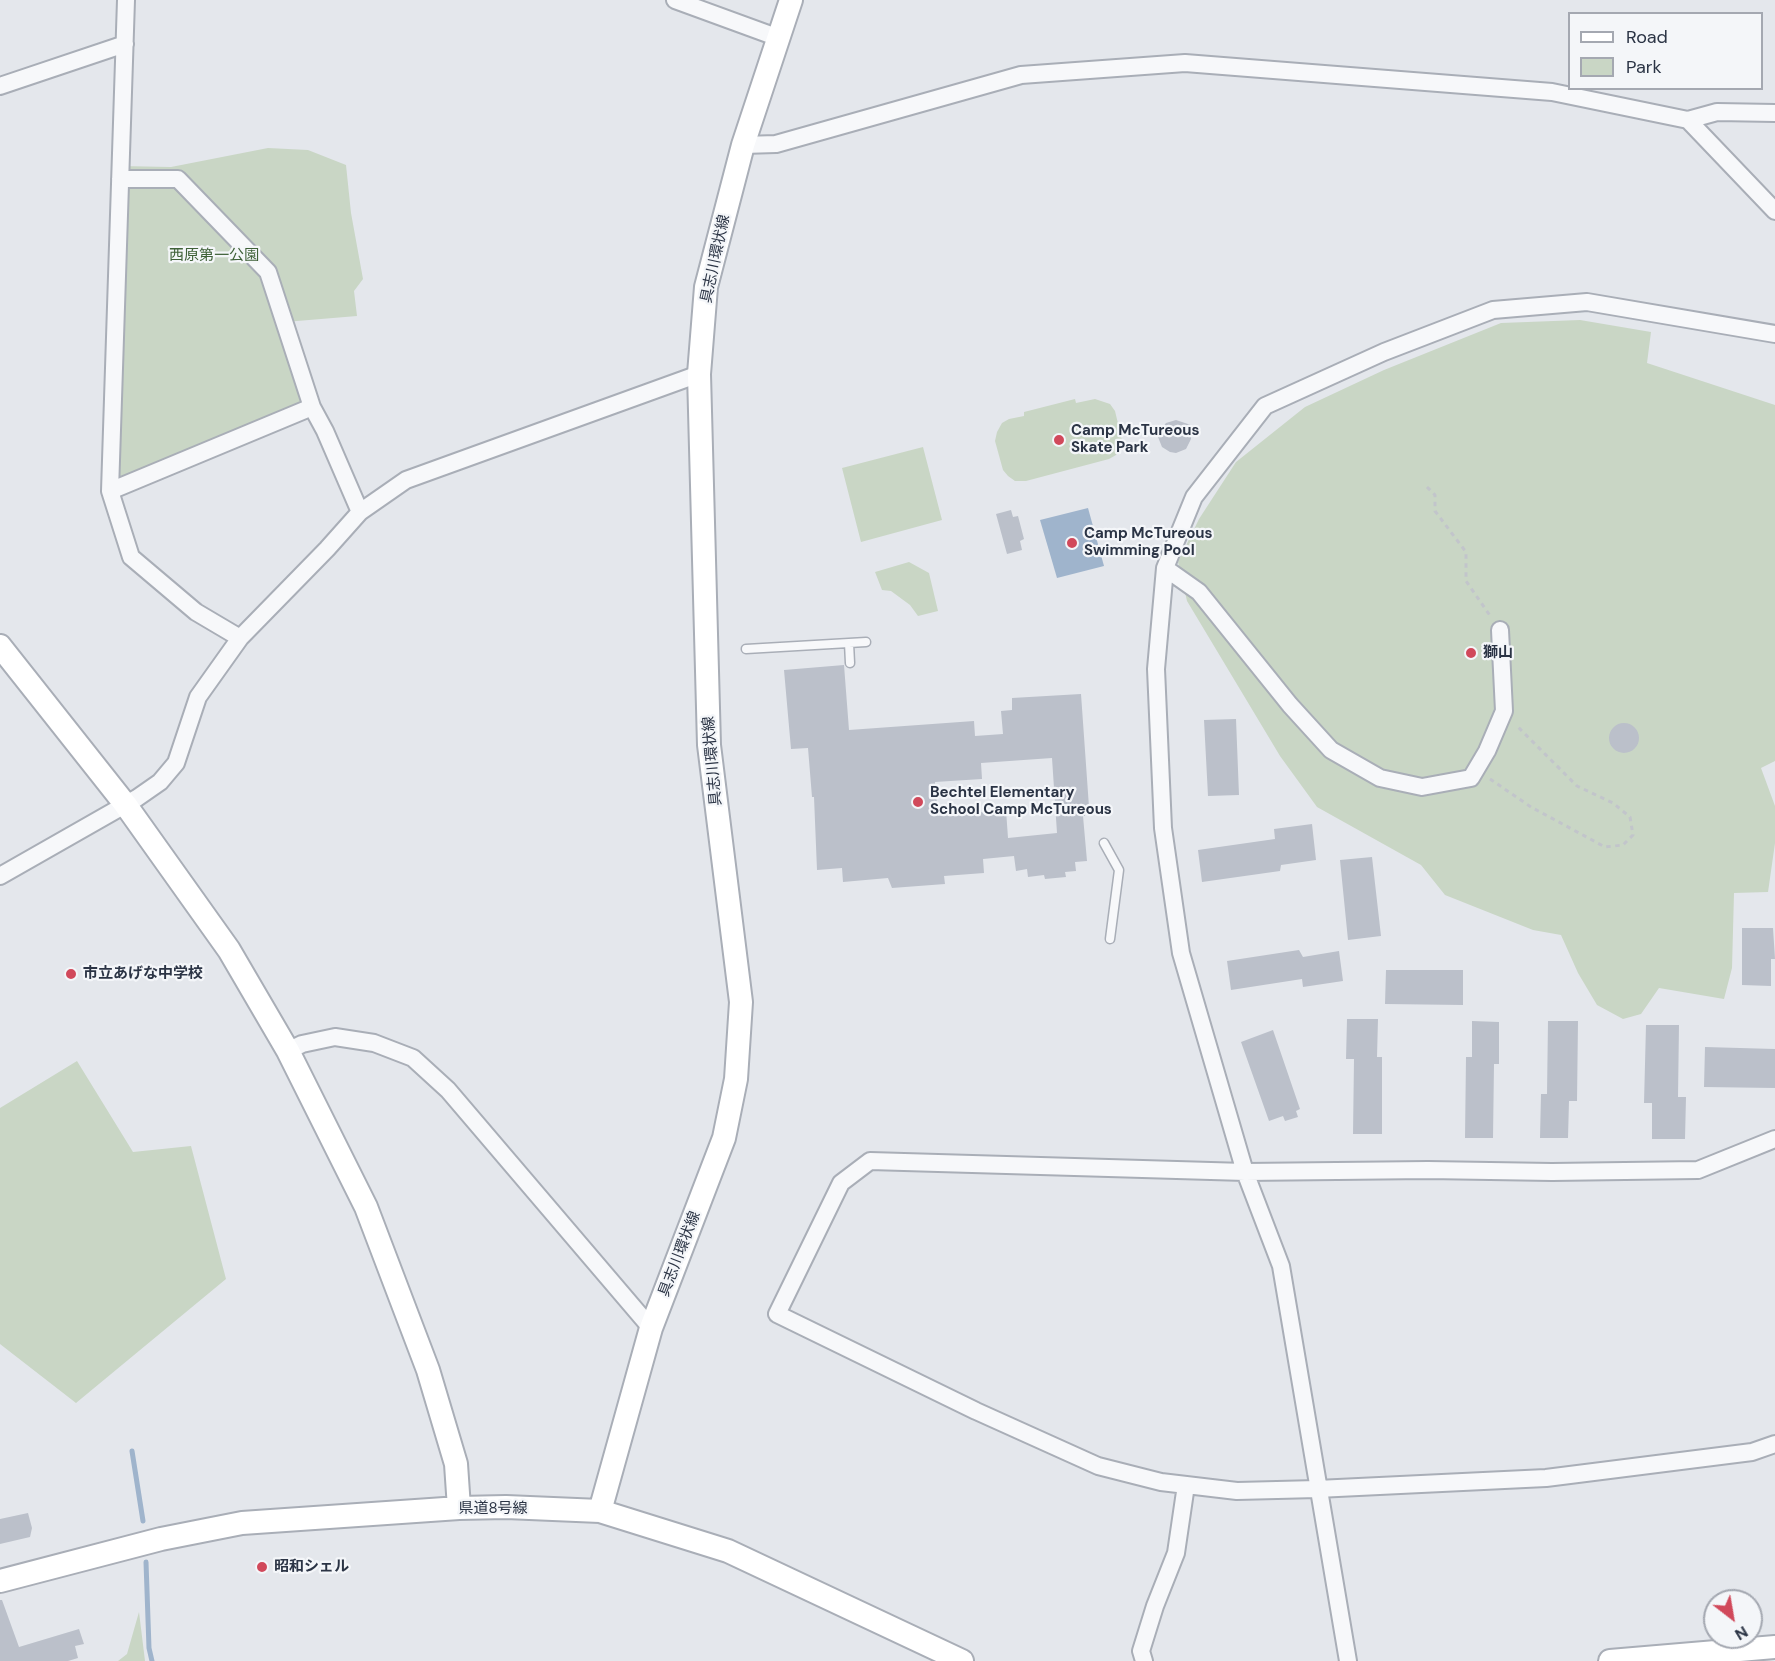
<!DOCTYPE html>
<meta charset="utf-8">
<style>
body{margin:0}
#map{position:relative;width:1775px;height:1661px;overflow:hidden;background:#e4e7ec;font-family:"DM Sans",sans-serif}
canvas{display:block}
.legend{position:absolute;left:1568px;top:12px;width:195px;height:78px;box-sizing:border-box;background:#f4f6f9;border:2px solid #a4a8b1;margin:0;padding:8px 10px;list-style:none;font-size:18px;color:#2b3445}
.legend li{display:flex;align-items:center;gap:12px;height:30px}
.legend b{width:30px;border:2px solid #a4a8b1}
.north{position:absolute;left:1703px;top:1589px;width:60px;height:60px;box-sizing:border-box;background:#f4f6f9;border:2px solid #a4a8b1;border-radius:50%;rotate:149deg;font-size:16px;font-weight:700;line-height:24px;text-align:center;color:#2b3445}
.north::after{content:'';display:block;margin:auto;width:21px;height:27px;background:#d1495b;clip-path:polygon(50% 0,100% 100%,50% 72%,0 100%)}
</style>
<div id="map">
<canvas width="1775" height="1661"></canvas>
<ul class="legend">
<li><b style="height:8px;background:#fff"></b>Road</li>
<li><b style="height:16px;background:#c9d6c5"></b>Park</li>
</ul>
<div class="north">N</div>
</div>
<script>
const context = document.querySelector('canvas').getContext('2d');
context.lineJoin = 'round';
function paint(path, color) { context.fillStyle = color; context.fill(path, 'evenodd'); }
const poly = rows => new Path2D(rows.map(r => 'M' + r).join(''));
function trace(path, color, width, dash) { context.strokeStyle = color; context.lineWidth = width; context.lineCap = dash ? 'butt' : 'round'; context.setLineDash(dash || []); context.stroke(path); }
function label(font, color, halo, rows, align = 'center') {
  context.font = font + ' "DM Sans","Noto Sans JP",sans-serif'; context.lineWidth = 4.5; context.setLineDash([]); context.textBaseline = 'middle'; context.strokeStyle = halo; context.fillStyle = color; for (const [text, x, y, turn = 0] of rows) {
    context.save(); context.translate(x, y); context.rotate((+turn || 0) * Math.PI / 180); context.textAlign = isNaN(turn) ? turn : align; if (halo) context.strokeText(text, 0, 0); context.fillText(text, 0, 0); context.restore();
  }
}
paint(poly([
 [268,148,308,150,346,165,351,213,363,279,354,291,357,316,285,322,312,407,110,491,120,166,171,167],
 [1580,320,1651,332,1647,363,1775,405,1775,761,1761,768,1775,806,1775,843,1768,892,1734,893,1732,968,1724,999,1659,988,1641,1014,1623,1019,1597,1005,1578,973,1561,935,1533,930,1445,895,1421,865,1317,807,1280,756,1187,601,1178,562,1199,519,1236,462,1305,407,1384,370,1501,323],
 [1075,399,1076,403,1095,399,1110,404,1115,411,1122,440,1121,448,1116,455,1109,459,1026,481,1015,481,1008,476,1003,470,995,441,997,432,1002,423,1009,419,1024,416,1024,412],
 [923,447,942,520,861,542,842,468],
 [909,562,929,573,938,611,918,616,910,605,891,591,882,590,875,572],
 [77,1061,133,1152,191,1146,226,1279,76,1403,0,1344,0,1108],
 [139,1612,145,1661,118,1661,127,1654]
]), '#c9d6c5');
paint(poly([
 [1088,508,1104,566,1057,578,1040,520]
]), '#9fb4cc');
trace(poly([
 [132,1451,143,1521],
 [146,1562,149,1648,152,1661]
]), '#9fb4cc', 5);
paint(poly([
 [1176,420,1191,425,1191,439,1186,449,1176,453,1170,452,1162,447,1158,437,1159,432,1166,423],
 [1011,510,1013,517,1018,516,1024,539,1020,541,1022,550,1007,554,996,514],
 [844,665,849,730,974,721,975,736,1003,734,1001,711,1012,710,1012,698,1081,694,1089,807,1085,808,1085,816,1083,816,1087,861,1075,862,1076,871,1065,872,1066,877,1045,879,1044,875,1028,877,1027,869,1016,871,1014,856,983,859,984,873,944,876,945,884,892,888,888,878,843,882,842,868,817,870,814,797,812,797,808,748,791,749,784,670],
 [1052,758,1057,833,1008,838,1006,810,938,816,935,782,982,779,981,763],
 [1236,719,1239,795,1208,796,1204,720],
 '1609 738a15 15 0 1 1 30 0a15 15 0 1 1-30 0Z',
 [1312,824,1316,860,1281,865,1280,871,1202,882,1198,850,1275,839,1274,829],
 [1372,857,1381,936,1348,940,1340,860],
 [1742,928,1773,928,1775,959,1771,959,1771,986,1742,985],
 [1299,950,1303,957,1339,951,1343,981,1303,987,1302,979,1231,990,1227,961],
 [1386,970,1463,970,1463,1005,1385,1004],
 [1347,1019,1378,1019,1377,1057,1382,1057,1382,1134,1353,1134,1354,1059,1346,1059],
 [1472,1021,1499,1022,1499,1064,1494,1064,1493,1138,1465,1138,1466,1057,1472,1057],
 [1548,1021,1578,1021,1577,1101,1569,1101,1568,1138,1540,1138,1541,1094,1547,1094],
 [1646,1025,1679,1025,1678,1097,1686,1097,1685,1139,1652,1139,1652,1103,1644,1103],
 [1273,1030,1300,1109,1296,1111,1298,1117,1285,1121,1283,1116,1269,1121,1241,1042],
 [1705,1047,1775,1049,1775,1088,1704,1087],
 [28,1513,32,1528,30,1537,0,1544,0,1519],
 [0,1600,2,1600,19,1647,79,1629,84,1644,75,1646,78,1658,68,1661,0,1661]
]), '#bbc0ca');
const lane = poly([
 [849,643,850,663],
 [746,649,866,642],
 [1104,843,1119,870,1110,939]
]);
const street = poly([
 [126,0,110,491,131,557,196,612,240,638],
 [675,0,779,38],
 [0,86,125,44],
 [1688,120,1775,211],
 [743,145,776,144,1021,75,1185,63,1552,92,1688,120,1717,112,1775,113],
 [120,179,178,179,268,272,312,407,325,431,360,512],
 [110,491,312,407],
 [1165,568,1199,592,1290,705,1331,750,1380,778,1422,787,1471,778,1487,751,1504,711,1500,630],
 [0,876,137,798,160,782,176,763,198,697,240,638,327,549,360,512,406,480,699,374],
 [288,1051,302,1044,335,1037,374,1043,413,1058,448,1090,651,1328],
 [1775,1139,1698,1170,1552,1172,1428,1170,1245,1172,870,1161,841,1183,777,1314,976,1411,1098,1466,1161,1482,1237,1491,1317,1489,1546,1478,1752,1452,1775,1444],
 [1144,1661,1141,1651,1155,1606,1176,1553,1186,1485],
 [1348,1661,1281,1266,1245,1172,1181,953,1163,828,1156,669,1165,568,1194,497,1265,406,1384,352,1493,310,1587,302,1775,334]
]);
const secondary = poly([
 [0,646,125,804,229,950,288,1051,366,1207,428,1370,456,1464,459,1508],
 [600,1511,651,1328,724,1138,736,1079,741,1002,709,745,699,374,706,287,743,145,791,0],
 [0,1581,161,1539,242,1523,459,1508,506,1507,600,1511,728,1551,962,1661],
 [1610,1661,1775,1647]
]);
trace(lane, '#a9aeb7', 11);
trace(street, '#a9aeb7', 20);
trace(secondary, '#a9aeb7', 26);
trace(poly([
 [1427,487,1435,495,1435,511,1466,552,1466,581,1491,617],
 [1490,779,1531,807,1605,847,1623,845,1633,835,1630,817,1613,803,1577,786,1516,725]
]), '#c2c5cb', 3, [4.5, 4.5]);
trace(lane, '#f7f8fa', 8);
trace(street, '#f7f8fa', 16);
trace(secondary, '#fff', 22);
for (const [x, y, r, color] of [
 [1059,440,6,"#d1495b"],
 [1072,543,6,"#d1495b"],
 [1471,653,6,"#d1495b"],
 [918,802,6,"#d1495b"],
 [71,974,6,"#d1495b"],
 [262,1567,6,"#d1495b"]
]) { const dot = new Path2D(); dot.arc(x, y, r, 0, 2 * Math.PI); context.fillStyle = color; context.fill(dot); trace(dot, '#f4f6f9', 2); }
label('15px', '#3f6138', '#f4f6f9', [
 ["西原第一公園",214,256]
]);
label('15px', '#2b3445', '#f4f6f9', [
 ["具志川環状線",716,259,-78],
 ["具志川環状線",713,761,-95],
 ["具志川環状線",680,1254,-69],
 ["県道8号線",493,1509]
]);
label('bold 15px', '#2b3445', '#f4f6f9', [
 ["Camp McTureous",1071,431],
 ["Skate Park",1071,448],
 ["Camp McTureous",1084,534],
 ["Swimming Pool",1084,551],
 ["獅山",1483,653],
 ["Bechtel Elementary",930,793],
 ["School Camp McTureous",930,810],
 ["市立あげな中学校",83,974],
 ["昭和シェル",274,1567]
], 'left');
</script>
